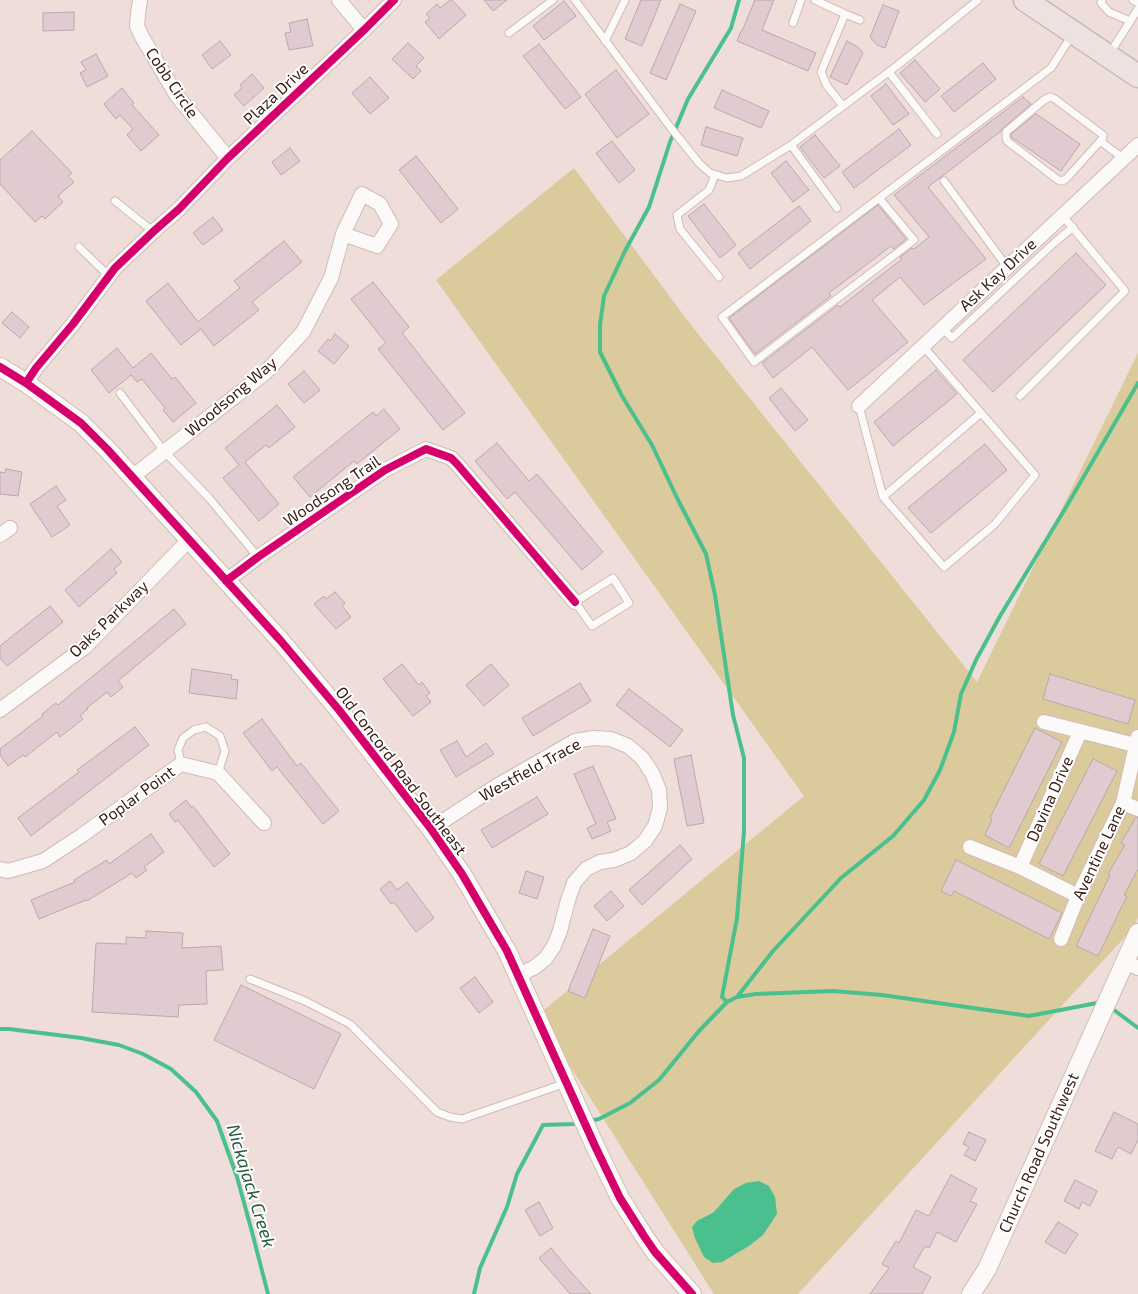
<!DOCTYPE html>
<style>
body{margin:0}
canvas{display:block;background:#eeddd8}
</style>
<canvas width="1138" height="1294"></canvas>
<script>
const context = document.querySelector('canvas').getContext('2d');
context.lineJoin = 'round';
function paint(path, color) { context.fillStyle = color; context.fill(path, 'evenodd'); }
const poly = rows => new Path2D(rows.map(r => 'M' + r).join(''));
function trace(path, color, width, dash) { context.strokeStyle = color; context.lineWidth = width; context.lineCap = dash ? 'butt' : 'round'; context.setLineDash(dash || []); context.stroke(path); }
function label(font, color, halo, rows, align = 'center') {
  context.font = font + ' "Exo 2",sans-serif'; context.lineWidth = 4; context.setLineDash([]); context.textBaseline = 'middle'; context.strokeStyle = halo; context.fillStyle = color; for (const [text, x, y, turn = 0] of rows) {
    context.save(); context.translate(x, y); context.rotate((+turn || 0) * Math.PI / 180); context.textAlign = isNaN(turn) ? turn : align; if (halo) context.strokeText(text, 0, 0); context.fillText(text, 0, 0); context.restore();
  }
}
paint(poly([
 [574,168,691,325,977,682,1138,353,1138,918,1134,927,798,1294,714,1294,548,1031,544,1010,804,796,436,280]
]), '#dbca9c');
paint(poly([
 [759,1181,769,1186,775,1197,777,1214,763,1235,749,1246,722,1262,713,1263,704,1257,695,1238,692,1227,697,1221,714,1212,734,1189,746,1183]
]), '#4ac08e');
trace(poly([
 [737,997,773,951,841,878,893,836,924,800,940,770,954,732,961,694,976,660,1000,616,1065,509,1138,383],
 [727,1002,722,997,737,918,744,831,744,758,733,715,715,595,706,554,677,498,652,445,622,396,600,352,600,325,604,296,625,251,649,207,670,142,688,99,731,28,739,0],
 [1114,1010,1138,1028],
 [0,1029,9,1029,81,1038,119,1045,143,1054,171,1069,196,1092,217,1121,237,1177,252,1232,268,1294],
 [589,1121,599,1119,630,1103,659,1080,699,1031,727,1002,737,997,756,994,833,991,882,995,1029,1016,1097,1003],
 [474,1294,480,1268,507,1207,517,1174,543,1125,573,1124,580,1123]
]), '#4ac08e', 4);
const building = poly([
 [450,0,452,0,466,15,439,39,425,22,430,18,426,14,437,4,440,8,450,0],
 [484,0,507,0,493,11,484,0],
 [641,0,661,0,642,46,625,39,641,0],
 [755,0,774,0,762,30,816,53,808,71,737,41,741,31,742,31,755,0],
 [564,1,576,16,544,40,533,26,564,1],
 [680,4,696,11,666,80,650,73,680,4],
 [883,5,899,11,885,48,877,45,870,37,883,5],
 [74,12,74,30,43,31,43,13,74,12],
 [307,19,313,46,289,50,285,33,291,32,289,23,307,19],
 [220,41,231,55,212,69,202,55,220,41],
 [847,41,858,47,863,53,847,85,830,77,847,41],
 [408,43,424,58,416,66,421,71,413,79,392,59,408,43],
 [539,44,581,97,565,109,523,56,539,44],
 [96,54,108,76,87,87,80,73,86,70,81,62,96,54],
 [915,60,940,89,925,102,900,73,915,60],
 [983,63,996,79,954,112,941,96,983,63],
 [616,70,649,114,617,138,585,94,616,70],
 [252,74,264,88,244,106,234,95,242,88,240,85,252,74],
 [370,77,389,98,370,114,352,93,370,77],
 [886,84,909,114,893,125,871,96,886,84],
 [122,88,134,103,132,105,159,135,141,151,127,135,133,129,120,115,116,119,104,104,122,88],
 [722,90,769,111,761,128,714,108,722,90],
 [1023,97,1031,104,1003,128,1001,131,928,187,986,259,924,305,900,277,872,300,908,342,848,390,812,347,773,378,762,363,838,305,840,307,902,259,900,257,912,248,914,249,929,237,894,195,1023,97],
 [1036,114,1080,144,1061,171,1011,137,1011,134,1036,114],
 [706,127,743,138,737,156,701,145,706,127],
 [899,129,911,145,854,188,842,172,899,129],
 [32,131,72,173,68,176,74,182,58,196,63,202,45,219,42,216,35,222,0,184,0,160,32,131],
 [815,135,840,166,824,178,800,147,815,135],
 [612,141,635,170,619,183,596,153,612,141],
 [290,148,300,161,281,175,272,162,290,148],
 [416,156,458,209,441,223,399,170,416,156],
 [786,161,809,190,793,202,771,173,786,161],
 [704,204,736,245,720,258,688,216,704,204],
 [878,205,906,239,894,249,891,246,829,293,831,296,755,354,729,318,878,205],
 [799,206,811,221,750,269,738,253,799,206],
 [213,217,223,230,203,245,193,233,213,217],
 [284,241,302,262,252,302,259,310,214,346,201,329,181,345,146,301,168,283,198,322,240,288,234,281,284,241],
 [1076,253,1106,285,993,392,963,360,1076,253],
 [373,282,409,327,402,333,465,413,443,430,378,349,386,343,351,299,373,282],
 [12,312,29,327,20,338,2,323,12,312],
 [335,334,349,346,334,364,318,351,328,339,330,341,335,334],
 [117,348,133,368,151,353,172,379,175,377,196,403,173,422,163,410,165,408,142,379,137,382,131,375,109,393,91,370,117,348],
 [936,370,957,394,893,446,874,422,936,370],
 [304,371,320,390,304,403,288,384,304,371],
 [781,388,808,420,795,431,769,398,781,388],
 [277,405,295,427,269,448,266,445,245,462,279,504,259,521,223,478,239,465,225,448,277,405],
 [384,409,400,429,357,464,354,461,310,497,293,477,373,412,376,416,384,409],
 [497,443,529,481,537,474,603,552,582,570,515,492,507,499,475,461,497,443],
 [985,444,1007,470,931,533,908,508,985,444],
 [6,469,22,472,18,496,0,494,0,472,5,473,6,469],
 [56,486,66,500,57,506,70,525,52,537,30,504,56,486],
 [111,549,122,562,114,569,117,573,79,607,65,590,111,549],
 [335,592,345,603,342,606,351,617,336,629,314,604,324,596,326,599,335,592],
 [50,606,63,622,7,666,0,658,0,646,50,606],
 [174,609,186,624,118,681,123,687,111,697,107,692,87,708,88,709,80,716,83,719,60,737,57,732,25,757,23,755,8,766,0,755,0,749,43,716,42,714,56,703,58,705,174,609],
 [402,664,419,685,422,682,430,693,426,696,431,702,413,716,383,679,402,664],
 [491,664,509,685,484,706,466,685,491,664],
 [192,669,232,675,231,679,238,680,236,699,189,693,192,669],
 [1050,674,1135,700,1128,724,1043,699,1050,674],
 [580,683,591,701,533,736,522,718,580,683],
 [629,689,683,730,670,747,616,705,629,689],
 [262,719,297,766,301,763,339,811,323,824,277,767,272,771,243,733,262,719],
 [135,727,149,745,31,836,18,818,79,772,77,770,135,727],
 [1035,728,1062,742,1009,848,985,835,992,820,990,818,1035,728],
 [457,741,466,757,486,743,494,754,456,777,440,750,457,741],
 [691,755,704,823,687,826,674,759,691,755],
 [1093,759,1117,771,1063,876,1039,864,1093,759],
 [593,766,616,819,607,822,611,831,592,839,587,828,596,824,574,774,593,766],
 [537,797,548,814,492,848,481,830,537,797],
 [186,800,191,807,193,806,230,854,214,867,178,820,175,822,169,814,186,800],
 [1136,817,1138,818,1138,869,1124,895,1127,896,1098,956,1076,946,1110,875,1108,874,1125,845,1121,843,1136,817],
 [151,834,164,852,144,867,147,870,136,878,132,873,87,901,86,900,39,919,31,900,75,882,74,880,107,860,109,864,151,834],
 [680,845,692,859,642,905,629,890,680,845],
 [956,860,1062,913,1049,939,954,891,951,896,941,891,956,860],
 [526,871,544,877,537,899,519,893,526,871],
 [390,881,397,890,407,882,434,918,416,932,394,902,391,904,380,889,390,881],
 [611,891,624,906,607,921,594,906,611,891],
 [593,929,610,936,585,998,568,991,593,929],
 [146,931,183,933,182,948,221,946,223,970,206,971,207,1004,179,1005,178,1017,92,1012,96,943,126,944,126,937,146,938,146,931],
 [475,977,493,1002,479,1013,460,988,475,977],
 [241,985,341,1034,314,1089,214,1040,241,985],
 [1114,1112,1138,1124,1138,1140,1131,1154,1118,1147,1112,1159,1095,1151,1114,1112],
 [969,1132,986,1140,975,1161,964,1155,969,1147,963,1144,969,1132],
 [951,1175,977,1189,970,1201,977,1204,956,1242,937,1232,929,1248,925,1246,913,1267,931,1277,922,1294,870,1294,889,1268,882,1264,896,1241,899,1243,916,1210,929,1216,951,1175],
 [1075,1180,1097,1191,1090,1206,1082,1202,1079,1209,1064,1201,1075,1180],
 [539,1202,553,1228,540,1236,525,1210,539,1202],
 [1058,1222,1078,1234,1065,1254,1045,1242,1058,1222],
 [551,1248,570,1271,591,1294,570,1294,539,1258,551,1248]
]);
paint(building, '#e0cbd1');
trace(building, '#baa8ad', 1);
const service = poly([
 [575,0,671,128,699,163,710,173,727,178,741,176,791,145,898,65,978,0],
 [815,0,845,14,821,72,827,86,843,106],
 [1102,0,1101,3,1109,12,1130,21],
 [1133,0,1138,3],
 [845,14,860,20],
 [793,23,801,0],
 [509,33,553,0],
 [605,41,625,0],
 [1110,53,1138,9],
 [889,72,937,134],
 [1050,97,1055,99,1103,135,1103,138,1066,179,1062,181,1058,180,1007,141,1006,137,1006,132,1044,100,1050,97],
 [1100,141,1123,158],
 [791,145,837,208],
 [715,175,709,190,677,215,680,229,719,277],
 [944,181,1007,267],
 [879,198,914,240,754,362,722,317,1051,68,1072,35],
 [115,201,145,225,154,231],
 [79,247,109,276],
 [942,328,952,338,1054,243,1073,227],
 [120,393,164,451,209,498,258,557],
 [1020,396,1125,291,1062,215],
 [859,406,883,497,944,567,995,524,1035,475,923,346],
 [883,497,981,413],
 [613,578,629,603,592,626,575,602,613,578],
 [181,764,178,750,183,738,194,730,206,727,220,736,225,751,218,773],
 [250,979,305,1001,350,1024,437,1112,450,1117,462,1119,566,1083]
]);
const minor = poly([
 [140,0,138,14,137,26,142,37,177,96,228,158],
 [339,0,364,30],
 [26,383,36,368,73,324,115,268,154,231,179,209,228,158,364,30,394,0],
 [859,406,1138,145],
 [132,477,265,373,303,332,331,278,343,234,362,194,380,204,391,224,377,246,343,234],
 [0,535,10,528],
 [226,581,258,557,385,470,426,449,451,458,457,464,575,602],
 [0,710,85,647,189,540],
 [1044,722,1135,745],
 [1123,803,1138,809],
 [431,829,495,787,575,741,593,738,611,739,628,746,642,758,652,773,659,790,660,808,655,826,645,841,631,853,614,860,600,862,586,869,574,883,568,900,560,931,554,946,546,958,535,967,519,975],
 [970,847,1020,867,1078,896],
 [1020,867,1080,732],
 [0,869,8,871,43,861,81,836,181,764,218,773,264,823],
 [1061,939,1078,896,1123,803,1138,737],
 [1125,962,1138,968]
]);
const tertiary = poly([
 [0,367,26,383,81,423,107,449,280,640,339,710,431,829,462,874,507,951,595,1146,620,1198,644,1236,655,1252,692,1294],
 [971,1294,987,1269,1138,933]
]);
const primary = poly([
 [1025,0,1138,76]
]);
trace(service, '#d0bbb5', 9);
trace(minor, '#d0bbb5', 16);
trace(tertiary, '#d0bbb5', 20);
trace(primary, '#c5b9b5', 25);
trace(service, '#fcfaf9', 7);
trace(minor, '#fcfaf9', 14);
trace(tertiary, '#fcfaf9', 18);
trace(primary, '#ede2e0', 22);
trace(poly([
 [0,367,26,383,81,423,107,449,280,640,339,710,431,829,462,874,507,951,595,1146,620,1198,644,1236,655,1252,692,1294],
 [26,383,36,368,73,324,115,268,154,231,179,209,228,158,364,30,394,0],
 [226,581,258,557,385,470,426,449,451,458,457,464,575,602]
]), '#d6006c', 8);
label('16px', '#381d15', '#fff', [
 ["Cobb Circle",172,83,56],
 ["Plaza Drive",276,94,-43],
 ["Ask Kay Drive",998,275,-43],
 ["Woodsong Way",231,397,-40],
 ["Woodsong Trail",332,491,-34],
 ["Oaks Parkway",109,619,-44],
 ["Westfield Trace",530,770,-29],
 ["Old Concord Road Southeast",401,771,53],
 ["Poplar Point",137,796,-36],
 ["Davina Drive",1050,799,-66],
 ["Aventine Lane",1099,853,-65],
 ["Church Road Southwest",1039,1153,-66]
]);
label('italic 18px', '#275d40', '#fff', [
 ["Nickajack Creek",251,1186,73]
]);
</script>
